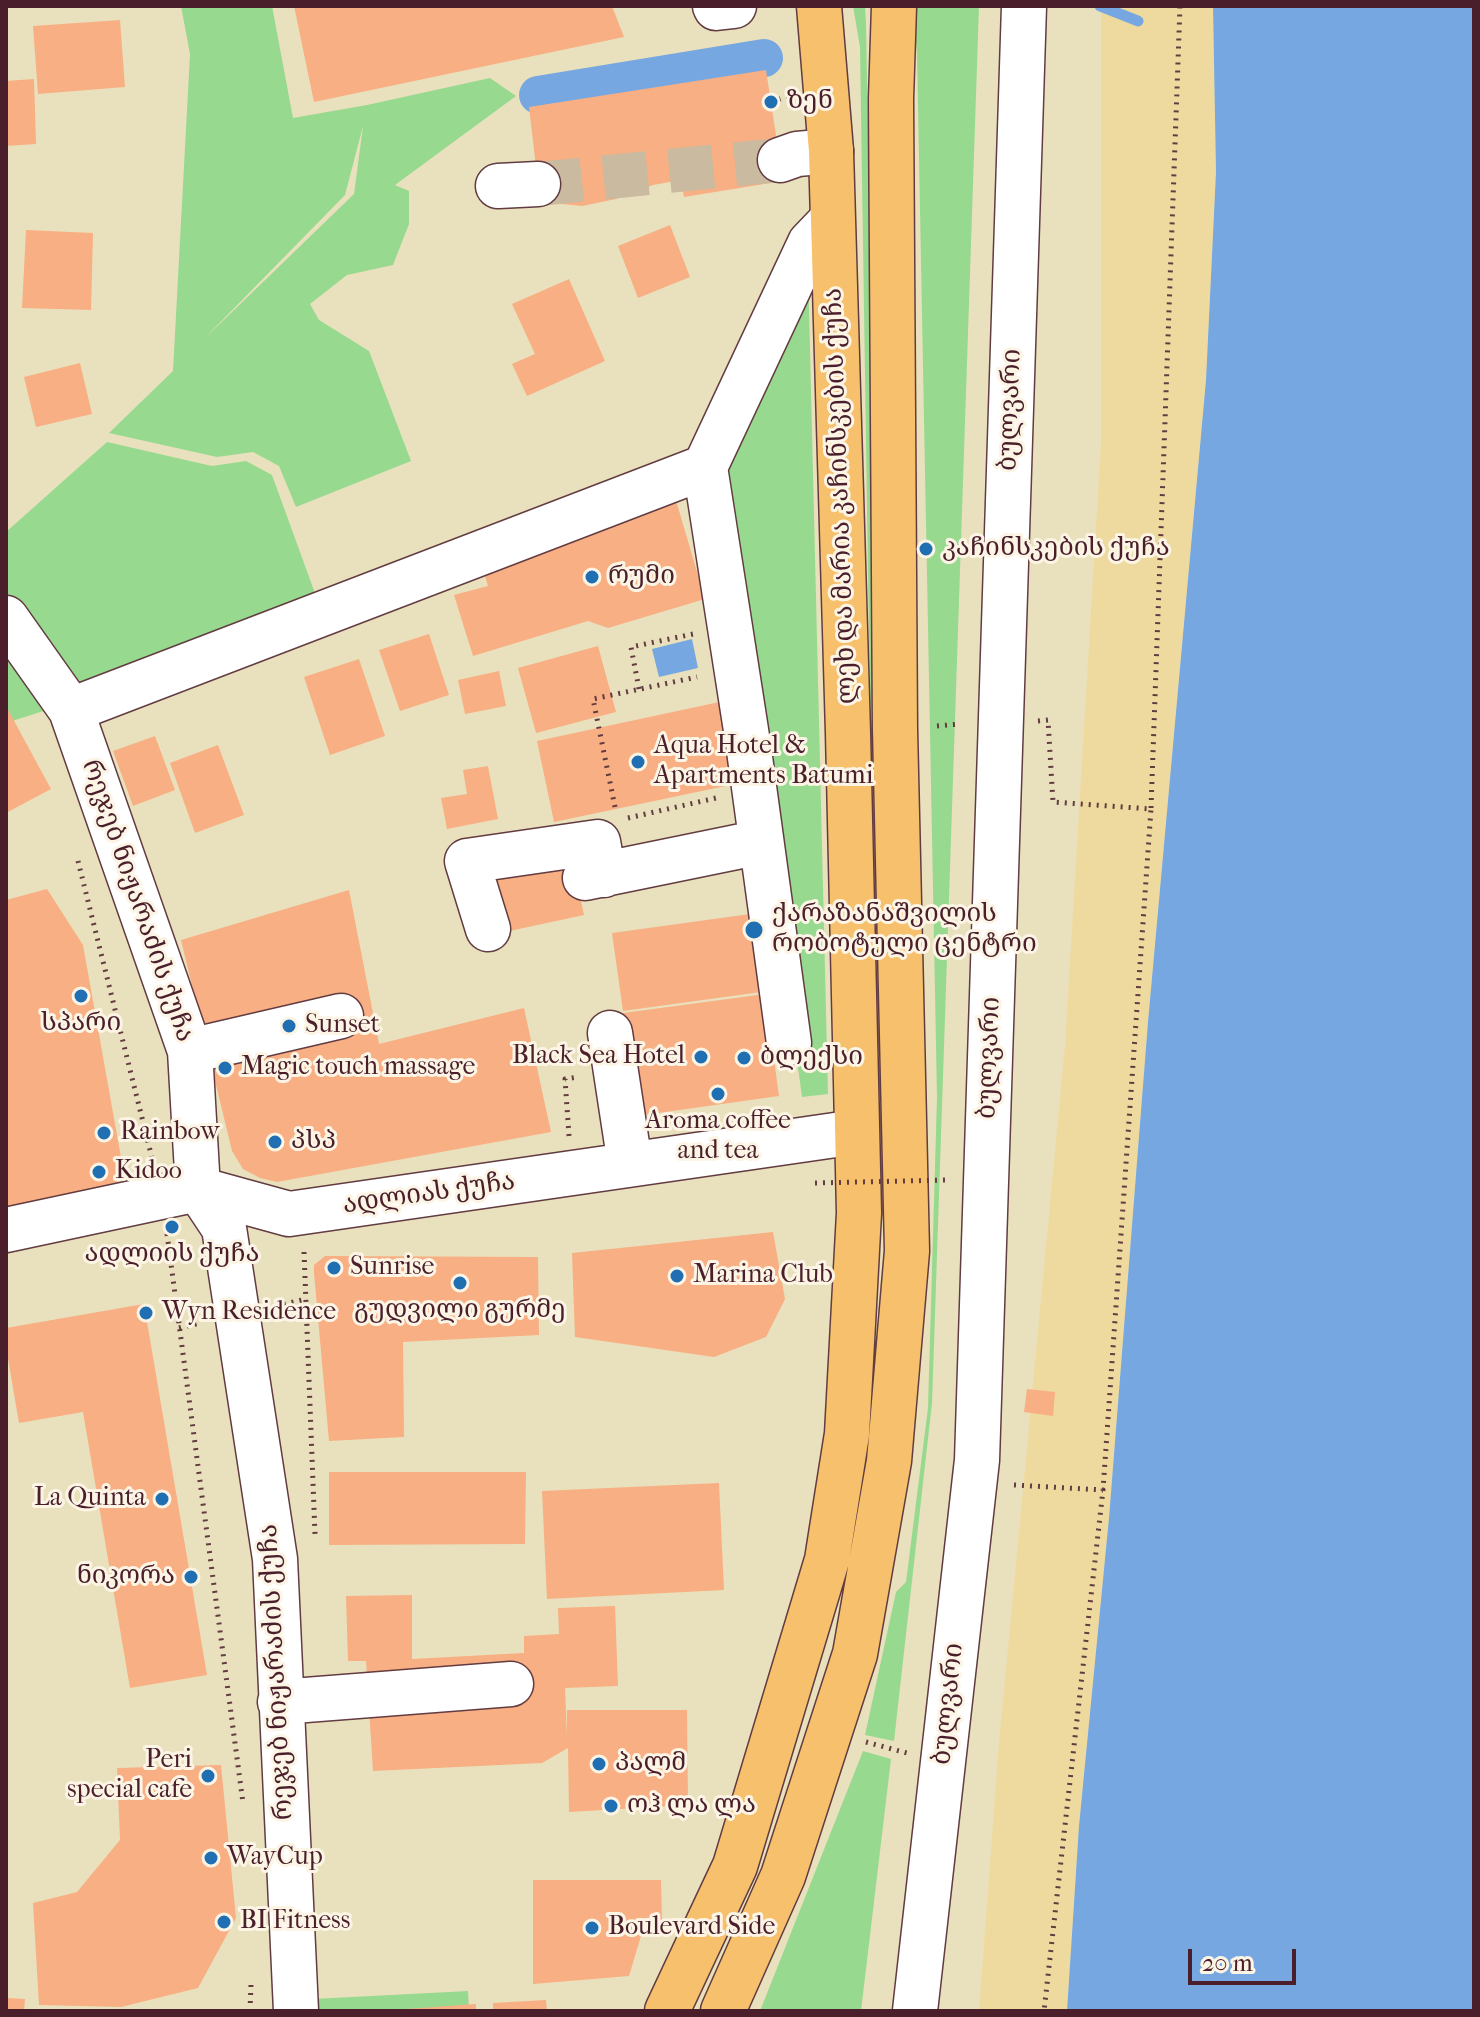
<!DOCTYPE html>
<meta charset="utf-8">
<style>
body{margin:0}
#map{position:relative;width:1480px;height:2017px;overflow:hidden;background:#e9e1bd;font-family:"IM FELL French Canon",serif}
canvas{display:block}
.frame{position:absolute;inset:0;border:8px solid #4a1f2b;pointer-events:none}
.scale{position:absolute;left:1188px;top:1949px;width:108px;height:36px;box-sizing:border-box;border:4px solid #4a1f2b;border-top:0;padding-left:10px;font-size:24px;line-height:28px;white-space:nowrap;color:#4a1f2b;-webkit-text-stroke:6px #fcf5e5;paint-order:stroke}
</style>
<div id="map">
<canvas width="1480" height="2017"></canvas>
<div class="frame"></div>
<div class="scale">20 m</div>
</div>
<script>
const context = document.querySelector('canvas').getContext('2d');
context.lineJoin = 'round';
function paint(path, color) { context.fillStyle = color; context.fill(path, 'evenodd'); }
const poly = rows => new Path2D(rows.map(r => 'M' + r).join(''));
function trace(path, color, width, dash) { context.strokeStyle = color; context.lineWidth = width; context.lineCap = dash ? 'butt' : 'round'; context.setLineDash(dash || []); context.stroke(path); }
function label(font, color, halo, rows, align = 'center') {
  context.font = font + ' "IM FELL French Canon","Noto Serif Georgian",serif'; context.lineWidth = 6; context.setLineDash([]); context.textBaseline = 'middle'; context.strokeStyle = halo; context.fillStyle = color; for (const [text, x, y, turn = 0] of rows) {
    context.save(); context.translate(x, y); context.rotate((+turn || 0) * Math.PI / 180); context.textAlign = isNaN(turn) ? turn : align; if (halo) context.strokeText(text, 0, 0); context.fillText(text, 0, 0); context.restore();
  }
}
paint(poly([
 [181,6,272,6,293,118,367,105,490,78,516,96,395,185,409,191,409,224,393,265,347,275,310,304,319,320,369,351,411,461,296,507,279,466,253,452,217,457,109,433,173,371,190,54],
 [363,126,354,194,203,340,345,195],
 [853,6,865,6,866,24,880,767,871,768,860,47],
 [913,6,979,6,932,1403,894,1741,865,1735,896,1592,906,1582,928,1408,937,1097,917,54],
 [808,266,828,1094,802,1097,717,471],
 [107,442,212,466,246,461,272,475,320,607,74,698,6,601,6,532],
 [6,631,59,706,6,723],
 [863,1751,891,1759,861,2011,760,2011],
 [468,1991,469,2011,314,2011,313,1999]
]), '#98d990');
paint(poly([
 [1101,6,1213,6,1216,172,1206,380,1148,1022,1109,1518,1079,1826,1067,2011,979,2011,999,1743,1065,1046,1101,444]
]), '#eeda9e');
paint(poly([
 [1213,6,1474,6,1474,2011,1067,2011,1079,1826,1109,1518,1148,1022,1206,380,1216,172],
 [692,639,698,668,659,677,652,649]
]), '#76a7e0');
trace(poly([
 [1100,6,1138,21]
]), '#76a7e0', 11);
trace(poly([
 [538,95,764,58]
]), '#76a7e0', 38);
paint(poly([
 [294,6,612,6,624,37,314,102],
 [120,20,125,87,38,94,33,26],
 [766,70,783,181,684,197,681,180,653,185,616,199,582,206,543,202,538,184,529,107],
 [34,79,36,144,6,146,6,81],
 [670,225,690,277,638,298,618,246],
 [26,230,93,233,91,310,22,308],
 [569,279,605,361,527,396,512,364,535,354,512,304],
 [80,363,92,414,36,427,24,377],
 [675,497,705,599,608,628,588,621,473,656,454,595,488,586,483,569,586,538,582,525],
 [429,634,449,695,400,711,379,650],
 [598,646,616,712,536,733,518,668],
 [359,659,385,736,330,755,304,677],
 [499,671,506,706,465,714,458,680],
 [724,701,740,783,554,822,537,741],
 [6,706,51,789,6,813],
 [155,736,175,790,133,806,113,751],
 [218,745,244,815,195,833,170,763],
 [488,766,498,819,447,829,441,798,467,794,463,770],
 [571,853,584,915,505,932,492,870],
 [47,889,83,945,124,1174,109,1190,6,1211,6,900],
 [349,890,379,1044,524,1008,551,1132,277,1182,260,1178,243,1169,232,1151,181,940],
 [772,911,783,989,623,1011,612,933],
 [765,994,779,1096,637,1116,623,1013],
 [773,1232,785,1299,766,1337,714,1357,575,1337,572,1253],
 [325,1256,538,1257,539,1335,403,1342,404,1437,329,1441,314,1273,314,1265],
 [144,1304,207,1675,130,1688,83,1412,19,1423,6,1347,6,1328],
 [1027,1389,1055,1392,1053,1416,1024,1412],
 [329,1472,526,1472,525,1544,329,1545],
 [719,1483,724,1590,547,1599,542,1491],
 [412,1595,412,1659,524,1653,524,1636,559,1634,558,1608,615,1606,618,1686,565,1688,567,1737,567,1710,687,1710,688,1805,569,1812,568,1748,542,1763,373,1771,366,1661,348,1661,346,1596],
 [221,1765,236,1918,198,1988,121,2007,39,2005,33,1903,77,1892,120,1840,117,1768],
 [533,1880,661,1880,662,1921,641,1936,629,1976,533,1984],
 [6,1998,25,1999,24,2011,6,2011],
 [546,2000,547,2011,493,2011,493,2003],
 [476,2004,476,2011,406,2011,406,2009]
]), '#f8af83');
trace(poly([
 [538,184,780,160]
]), '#c9baa0', 44, [44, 22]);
const minor = poly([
 [715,6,716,8,734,6],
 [780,160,797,154,831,151],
 [498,186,538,184],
 [6,618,71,710,190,1051,198,1189,224,1228,275,1559,296,2011],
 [71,710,705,467],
 [585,878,761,842],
 [488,929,467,861,598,842,604,875],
 [610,1033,630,1164],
 [789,1043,748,743,705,467,810,243,832,220],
 [190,1051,341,1016],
 [6,1230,198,1189,289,1214,856,1132],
 [280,1702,511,1684],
 [915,2011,977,1460,1024,6]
]);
const major = poly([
 [667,2011,735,1866,827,1560,847,1434,859,1213,848,733,831,151,819,6],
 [723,2011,783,1876,855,1654,889,1461,907,1251,895,729,891,99,894,6]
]);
trace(minor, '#623c41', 47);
trace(major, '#623c41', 47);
trace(poly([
 [771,102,789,96],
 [639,689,631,647,693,634],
 [1038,721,1048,720,1053,802,1151,809,1103,1490],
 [937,726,960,724],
 [615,807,593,699,697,677],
 [1151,808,1180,6],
 [628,818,716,798],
 [78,861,152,1158],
 [569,1136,565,1079,578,1077],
 [167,1234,243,1803],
 [304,1252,315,1534],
 [276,1306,306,1299],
 [179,1328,200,1323],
 [1014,1485,1103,1490,1044,2011],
 [866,1742,907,1753],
 [250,2011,251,1984]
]), '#623c41', 5, [2, 6]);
trace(minor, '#fff', 44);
trace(major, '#f7c06c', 44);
trace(poly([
 [815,1183,948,1180]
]), '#623c41', 5, [2, 6]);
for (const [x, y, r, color] of [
 [771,102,8,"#1f6fb2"],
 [926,549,8,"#1f6fb2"],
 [592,577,8,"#1f6fb2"],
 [638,762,8,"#1f6fb2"],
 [754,930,10,"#1f6fb2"],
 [81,996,8,"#1f6fb2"],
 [289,1026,8,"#1f6fb2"],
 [701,1057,8,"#1f6fb2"],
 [744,1058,8,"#1f6fb2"],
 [225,1068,8,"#1f6fb2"],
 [718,1094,8,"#1f6fb2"],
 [104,1133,8,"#1f6fb2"],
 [275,1142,8,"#1f6fb2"],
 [99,1172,8,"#1f6fb2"],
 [172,1227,8,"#1f6fb2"],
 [334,1268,8,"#1f6fb2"],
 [677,1276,8,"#1f6fb2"],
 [460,1283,8,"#1f6fb2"],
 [146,1313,8,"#1f6fb2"],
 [162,1499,8,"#1f6fb2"],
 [191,1577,8,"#1f6fb2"],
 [599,1764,8,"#1f6fb2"],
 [208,1776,8,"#1f6fb2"],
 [611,1806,8,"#1f6fb2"],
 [211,1858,8,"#1f6fb2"],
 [224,1922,8,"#1f6fb2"],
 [592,1928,8,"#1f6fb2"]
]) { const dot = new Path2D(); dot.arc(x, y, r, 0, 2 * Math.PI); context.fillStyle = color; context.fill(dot); trace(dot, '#fcf5e5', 3); }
label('26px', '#4a1f2b', '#fcf5e5', [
 ["ზენ",787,102],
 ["კაჩინსკების ქუჩა",942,549],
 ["რუმი",608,577],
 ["Aqua Hotel &",654,747],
 ["Apartments Batumi",654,777],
 ["ქარაზანაშვილის",772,915],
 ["რობოტული ცენტრი",772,945],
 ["სპარი",81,1024,"center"],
 ["Sunset",305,1026],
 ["Black Sea Hotel",685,1057,"right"],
 ["ბლექსი",760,1058],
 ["Magic touch massage",241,1068],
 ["Aroma coffee",718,1122,"center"],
 ["and tea",718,1152,"center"],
 ["Rainbow",120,1133],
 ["პსპ",291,1142],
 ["Kidoo",115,1172],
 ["ადლიის ქუჩა",172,1255,"center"],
 ["Sunrise",350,1268],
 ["Marina Club",693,1276],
 ["გუდვილი გურმე",460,1311,"center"],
 ["Wyn Residence",162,1313],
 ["La Quinta",146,1499,"right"],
 ["ნიკორა",175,1577,"right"],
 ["Peri",192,1761,"right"],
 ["special cafe",192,1791,"right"],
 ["პალმ",615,1764],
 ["ოჰ ლა ლა",627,1806],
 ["WayCup",227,1858],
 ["BI Fitness",240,1922],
 ["Boulevard Side",608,1928]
], 'left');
label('26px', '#4a1f2b', '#fcf5e5', [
 ["ბულვარი",1011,410,-88],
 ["ლეხ და მარია კაჩინსკების ქუჩა",841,496,-92],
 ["რეჯებ ნიჟარაძის ქუჩა",137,901,71],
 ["ბულვარი",990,1058,-88],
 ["ადლიას ქუჩა",429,1194,-8],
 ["რეჯებ ნიჟარაძის ქუჩა",277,1672,-93],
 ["ბულვარი",949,1704,-84]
]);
</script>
